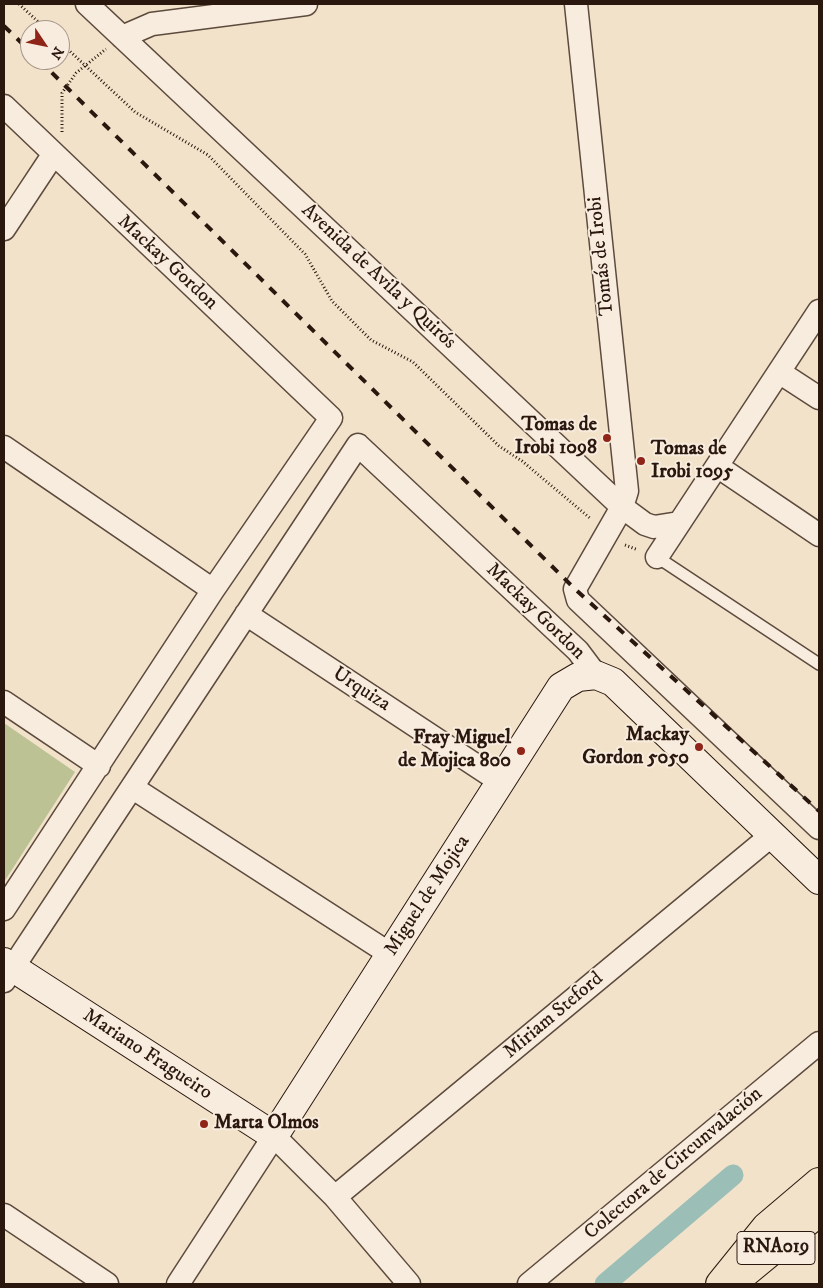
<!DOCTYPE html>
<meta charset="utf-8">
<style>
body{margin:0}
#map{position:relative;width:823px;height:1288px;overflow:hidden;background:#f2e2ca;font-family:"IM FELL DW Pica",serif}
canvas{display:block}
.frame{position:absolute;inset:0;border:5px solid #2a170e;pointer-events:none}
.north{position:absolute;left:20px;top:20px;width:50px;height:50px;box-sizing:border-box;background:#f7ecdd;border:1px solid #a5978a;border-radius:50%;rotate:124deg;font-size:14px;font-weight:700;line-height:20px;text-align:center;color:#2a170e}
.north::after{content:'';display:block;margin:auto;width:18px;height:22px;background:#8f2418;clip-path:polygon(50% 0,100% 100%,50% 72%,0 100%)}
</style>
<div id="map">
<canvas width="823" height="1288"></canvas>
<div class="frame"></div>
<div class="north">N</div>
</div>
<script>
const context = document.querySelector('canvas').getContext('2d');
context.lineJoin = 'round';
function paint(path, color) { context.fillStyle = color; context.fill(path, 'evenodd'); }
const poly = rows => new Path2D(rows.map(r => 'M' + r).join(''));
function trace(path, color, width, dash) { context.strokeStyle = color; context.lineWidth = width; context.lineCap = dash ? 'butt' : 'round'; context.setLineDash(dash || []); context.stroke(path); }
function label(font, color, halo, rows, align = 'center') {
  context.font = font + ' "IM FELL DW Pica",serif'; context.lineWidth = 4; context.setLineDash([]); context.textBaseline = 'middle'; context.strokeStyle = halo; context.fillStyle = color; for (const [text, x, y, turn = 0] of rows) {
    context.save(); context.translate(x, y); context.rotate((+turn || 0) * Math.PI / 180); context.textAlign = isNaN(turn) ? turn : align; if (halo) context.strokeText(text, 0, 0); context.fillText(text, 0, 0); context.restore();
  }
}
paint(poly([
 [4,723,75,772,4,882]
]), '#bdc295');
trace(poly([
 [605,1284,733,1175]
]), '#9bbeb6', 21);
const lane = poly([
 [657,557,819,664]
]);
const street = poly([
 [87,4,622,507,645,524,654,527,679,523],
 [576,4,627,491,622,507,575,589,578,600,819,828],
 [122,37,152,24,306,4],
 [4,106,331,418,213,590,4,909],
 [4,229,53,155],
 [779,372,819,398],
 [4,447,213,590],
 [717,466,819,535],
 [657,557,819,311],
 [246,614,501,782],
 [4,702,99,766],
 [133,788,390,954],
 [4,981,358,445,578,651,596,675],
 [335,1197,772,835],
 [4,1215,107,1284],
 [178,1284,274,1136,335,1197,409,1284],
 [529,1284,819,1043]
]);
const secondary = poly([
 [4,962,274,1136,561,687,578,677,596,675,613,682,819,880]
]);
const highway = poly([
 [739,1278,819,1212],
 [720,1284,766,1227,819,1182]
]);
trace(lane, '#5c4a3d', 14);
trace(street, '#5c4a3d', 25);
trace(secondary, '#2a170e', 30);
trace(highway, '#2a170e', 30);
trace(poly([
 [19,4,47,30],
 [60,42,135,112,208,155,305,254,332,301,371,340,413,362,499,446,522,461,591,519],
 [62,132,62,93,76,73,106,49],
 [625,545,638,550]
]), '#2a170e', 3, [1, 2.5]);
trace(lane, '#f7ecdd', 11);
trace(street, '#f7ecdd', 22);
trace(secondary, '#f7ecdd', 28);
trace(highway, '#f2e2ca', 28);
trace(poly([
 [4,26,30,51],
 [39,60,575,589,819,811]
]), '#2a170e', 4, [9, 9]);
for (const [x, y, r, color] of [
 [607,438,5,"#8f2418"],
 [641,461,5,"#8f2418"],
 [699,747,5,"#8f2418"],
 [521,751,5,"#8f2418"],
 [204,1124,5,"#8f2418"]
]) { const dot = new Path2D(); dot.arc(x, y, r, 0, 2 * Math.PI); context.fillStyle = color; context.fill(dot); trace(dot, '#f7ecdd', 2); }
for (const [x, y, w] of [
 [776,1248,78]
]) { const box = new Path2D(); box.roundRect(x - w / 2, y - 16.5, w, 33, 4); context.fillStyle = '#f7ecdd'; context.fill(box); trace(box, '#2a170e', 1); }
label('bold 19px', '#2a170e', null, [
 ["RNA019",776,1248]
]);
label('20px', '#2a170e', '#f7ecdd', [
 ["Tomás de Irobi",602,256,-96],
 ["Mackay Gordon",167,263,43],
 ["Avenida de Avila y Quirós",378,277,43],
 ["Mackay Gordon",535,612,44],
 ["Urquiza",361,690,33],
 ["Miguel de Mojica",428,896,-57],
 ["Miriam Steford",554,1016,-40],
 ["Mariano Fragueiro",147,1055,33],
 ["Colectora de Circunvalación",674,1164,-40]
]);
label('bold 20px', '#2a170e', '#f7ecdd', [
 ["Tomas de",597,426],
 ["Irobi 1098",597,449],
 ["Tomas de",651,450,"left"],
 ["Irobi 1095",651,473,"left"],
 ["Mackay",689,736],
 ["Gordon 5050",689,759],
 ["Fray Miguel",511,739],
 ["de Mojica 800",511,762],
 ["Marta Olmos",214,1124,"left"]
], 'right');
</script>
